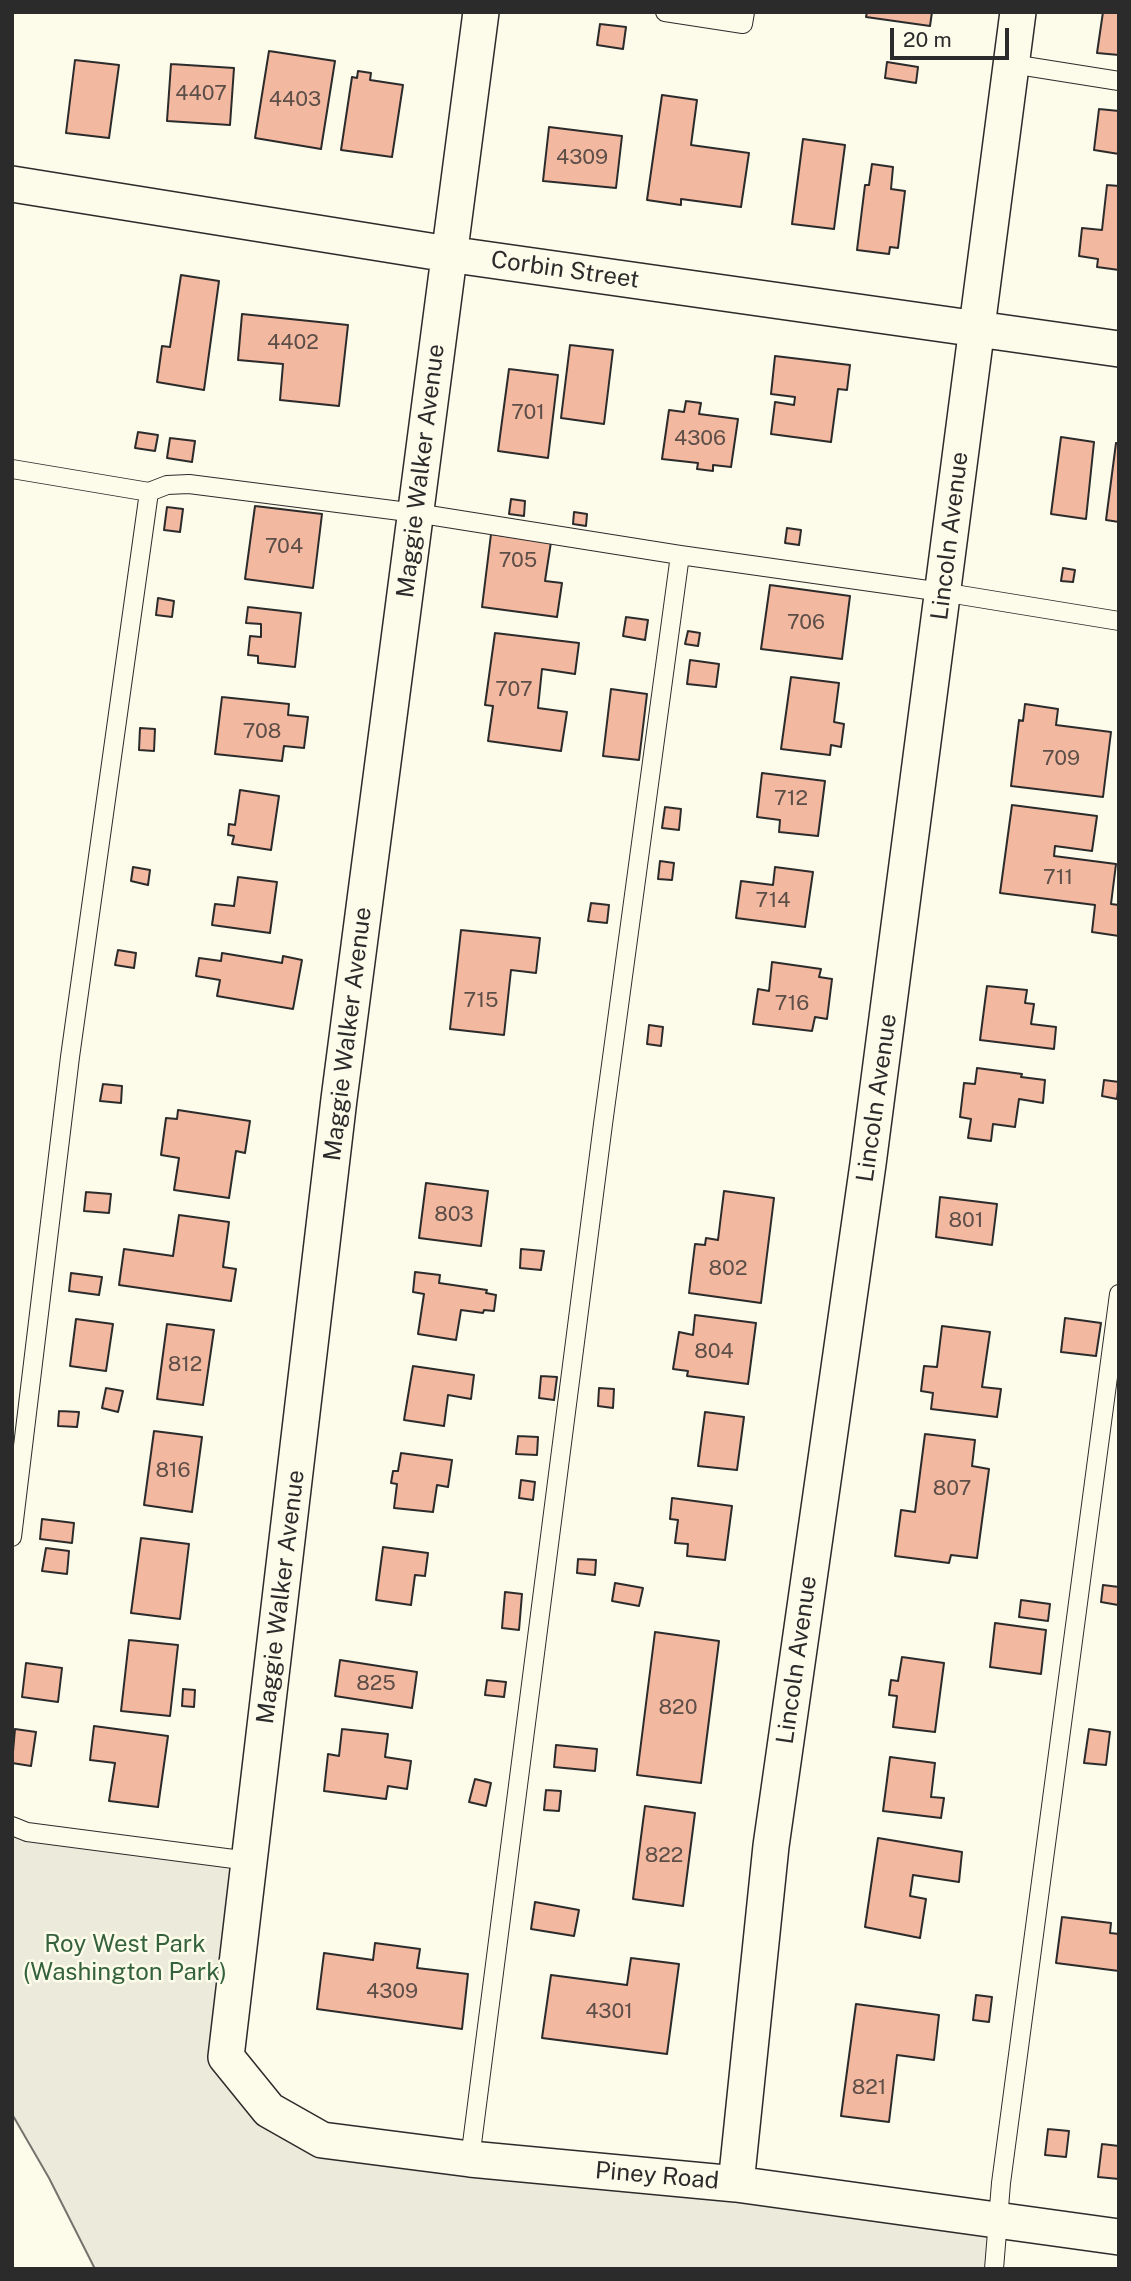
<!DOCTYPE html>
<style>
body{margin:0}
#map{position:relative;width:1131px;height:2281px;overflow:hidden;background:#fdfbea;font-family:"Public Sans",sans-serif}
canvas{display:block}
.frame{position:absolute;inset:0;border:14px solid #2b2b2b;pointer-events:none}
.scale{position:absolute;left:890px;top:28px;width:119px;height:32px;box-sizing:border-box;border:4px solid #2b2b2b;border-top:0;padding-left:9px;font-size:21px;line-height:24px;white-space:nowrap;color:#2b2b2b;-webkit-text-stroke:5px #fdfbea;paint-order:stroke}
</style>
<div id="map">
<canvas width="1131" height="2281"></canvas>
<div class="frame"></div>
<div class="scale">20 m</div>
</div>
<script>
const context = document.querySelector('canvas').getContext('2d');
context.lineJoin = 'round';
function paint(path, color) { context.fillStyle = color; context.fill(path, 'evenodd'); }
const poly = rows => new Path2D(rows.map(r => 'M' + r).join(''));
function trace(path, color, width, dash) { context.strokeStyle = color; context.lineWidth = width; context.lineCap = dash ? 'butt' : 'round'; context.setLineDash(dash || []); context.stroke(path); }
function label(font, color, halo, rows, align = 'center') {
  context.font = font + ' "Public Sans",sans-serif'; context.lineWidth = 5; context.setLineDash([]); context.textBaseline = 'middle'; context.strokeStyle = halo; context.fillStyle = color; for (const [text, x, y, turn = 0] of rows) {
    context.save(); context.translate(x, y); context.rotate((+turn || 0) * Math.PI / 180); context.textAlign = isNaN(turn) ? turn : align; if (halo) context.strokeText(text, 0, 0); context.fillText(text, 0, 0); context.restore();
  }
}
const green = poly([
 [12,1826,249,1861,226,2057,322,2140,999,2222,994,2269,95,2269,49,2178,12,2114,12,1826]
]);
paint(green, '#ecebdb');
trace(green, '#74746e', 2);
const building = poly([
 [867,12,932,12,930,26,866,17,867,12],
 [1103,12,1119,12,1119,55,1097,53,1103,12],
 [600,24,626,27,623,49,597,45,600,24],
 [269,51,335,61,321,149,255,138,269,51],
 [75,60,119,65,109,138,66,133,75,60],
 [887,62,918,67,916,83,885,78,887,62],
 [171,64,234,68,230,125,167,121,171,64],
 [358,71,371,73,370,80,403,85,392,157,341,150,352,77,357,78,358,71],
 [662,95,697,100,691,145,749,153,741,207,681,199,681,205,647,200,662,95],
 [1099,109,1119,111,1119,154,1094,150,1099,109],
 [549,127,622,136,616,188,543,181,549,127],
 [803,139,845,145,834,229,792,224,803,139],
 [872,164,893,167,891,189,905,191,898,248,890,247,889,254,857,250,865,185,869,185,872,164],
 [1107,185,1119,186,1119,270,1097,267,1098,259,1079,256,1082,228,1102,230,1107,185],
 [181,275,219,281,204,390,157,382,162,346,170,347,181,275],
 [242,314,348,325,339,406,280,400,283,364,238,360,242,314],
 [570,345,613,350,604,424,561,418,570,345],
 [775,356,850,365,847,390,838,389,831,442,771,434,775,402,794,405,795,397,771,394,775,356],
 [509,369,558,375,548,458,498,451,509,369],
 [686,401,701,403,699,414,738,419,731,467,713,465,713,471,697,469,698,463,662,459,669,410,684,412,686,401],
 [138,432,158,435,155,451,135,448,138,432],
 [1061,437,1094,442,1086,519,1051,514,1061,437],
 [170,438,195,441,192,462,167,458,170,438],
 [1116,443,1119,443,1119,522,1106,520,1116,443],
 [511,499,525,501,524,516,509,514,511,499],
 [255,506,322,514,313,588,245,579,255,506],
 [167,507,183,509,180,532,164,530,167,507],
 [574,512,587,514,586,526,573,524,574,512],
 [787,528,801,530,799,545,785,543,787,528],
 [491,534,551,542,545,581,562,583,557,617,482,607,491,534],
 [1063,568,1075,570,1073,582,1061,581,1063,568],
 [770,585,850,596,842,659,761,649,770,585],
 [158,598,174,601,172,617,156,615,158,598],
 [248,607,301,613,295,667,258,663,258,656,248,655,250,636,261,637,261,624,246,623,248,607],
 [626,617,648,620,645,640,623,636,626,617],
 [688,631,700,633,698,646,685,644,688,631],
 [495,633,579,643,575,674,542,669,538,708,567,712,561,751,488,741,493,706,485,705,495,633],
 [690,660,719,664,716,687,687,684,690,660],
 [791,677,839,683,834,722,844,724,841,747,831,745,830,755,781,749,791,677],
 [611,689,647,694,639,760,603,756,611,689],
 [222,697,289,704,288,715,308,717,304,748,284,746,282,761,215,754,222,697],
 [1025,704,1058,709,1056,725,1111,732,1103,797,1011,786,1019,720,1023,721,1025,704],
 [140,728,155,729,154,751,139,750,140,728],
 [762,773,825,781,818,836,779,832,780,820,757,817,762,773],
 [240,790,279,796,271,850,232,844,234,836,228,835,229,824,235,825,240,790],
 [1012,805,1097,816,1092,851,1055,846,1054,856,1116,864,1111,904,1119,905,1119,936,1092,932,1095,905,1000,893,1012,805],
 [665,807,681,809,679,830,662,828,665,807],
 [660,861,674,863,672,880,658,879,660,861],
 [133,867,150,870,148,885,131,881,133,867],
 [775,867,813,872,805,927,736,918,741,881,773,885,775,867],
 [238,877,277,882,270,933,212,925,215,904,234,906,238,877],
 [591,903,609,905,607,923,588,921,591,903],
 [461,930,540,938,536,973,511,970,504,1035,450,1029,461,930],
 [118,950,136,953,134,968,115,965,118,950],
 [222,953,282,963,283,956,302,960,293,1009,217,996,220,980,196,976,199,958,221,961,222,953],
 [772,962,821,969,819,977,832,979,827,1019,815,1017,812,1031,753,1024,758,989,769,991,772,962],
 [987,986,1027,990,1025,1003,1034,1004,1031,1024,1056,1027,1054,1049,980,1040,987,986],
 [649,1025,663,1027,661,1046,647,1044,649,1025],
 [977,1068,1022,1074,1021,1077,1045,1080,1043,1103,1019,1099,1015,1127,993,1124,991,1141,968,1138,971,1119,960,1117,964,1083,975,1084,977,1068],
 [1104,1080,1119,1082,1117,1099,1102,1096,1104,1080],
 [103,1084,122,1086,121,1103,100,1101,103,1084],
 [178,1110,250,1121,245,1153,236,1151,229,1198,174,1190,179,1158,161,1155,166,1118,177,1119,178,1110],
 [426,1183,488,1191,481,1246,419,1238,426,1183],
 [724,1191,774,1198,761,1303,689,1293,695,1244,705,1245,706,1238,718,1240,724,1191],
 [86,1192,111,1194,109,1213,84,1211,86,1192],
 [940,1197,997,1204,992,1245,936,1237,940,1197],
 [179,1215,229,1222,223,1267,236,1269,231,1301,119,1285,124,1249,173,1256,179,1215],
 [521,1249,544,1251,541,1270,520,1268,521,1249],
 [415,1272,440,1275,439,1283,487,1290,486,1293,496,1295,494,1311,484,1310,483,1313,461,1310,456,1340,418,1334,424,1294,413,1292,415,1272],
 [71,1273,102,1277,99,1295,69,1291,71,1273],
 [695,1315,756,1323,748,1384,687,1376,688,1371,673,1369,679,1332,693,1335,695,1315],
 [1065,1318,1101,1323,1096,1356,1061,1352,1065,1318],
 [76,1319,113,1324,106,1371,70,1366,76,1319],
 [167,1324,214,1330,203,1405,157,1399,167,1324],
 [942,1326,990,1332,982,1387,1001,1389,997,1417,931,1409,933,1393,921,1391,924,1366,937,1367,942,1326],
 [413,1366,474,1375,471,1399,448,1395,444,1426,404,1420,413,1366],
 [541,1376,557,1377,554,1400,539,1398,541,1376],
 [106,1388,123,1391,118,1412,102,1408,106,1388],
 [599,1388,614,1389,613,1408,598,1406,599,1388],
 [59,1411,79,1412,77,1427,58,1426,59,1411],
 [705,1412,744,1417,737,1470,698,1466,705,1412],
 [154,1431,202,1437,192,1512,144,1505,154,1431],
 [925,1434,975,1440,972,1466,989,1469,977,1558,951,1555,949,1563,895,1556,901,1510,915,1512,925,1434],
 [518,1436,538,1437,537,1455,516,1454,518,1436],
 [401,1453,452,1460,448,1487,437,1485,433,1512,394,1508,397,1484,391,1483,393,1471,398,1471,401,1453],
 [521,1480,535,1482,533,1500,519,1498,521,1480],
 [672,1498,732,1506,725,1560,687,1556,688,1544,675,1543,678,1520,670,1519,672,1498],
 [42,1519,74,1523,72,1543,40,1539,42,1519],
 [141,1538,189,1544,180,1619,131,1613,141,1538],
 [383,1547,428,1553,425,1576,415,1575,411,1605,376,1600,383,1547],
 [46,1548,69,1551,67,1574,42,1571,46,1548],
 [578,1559,596,1560,595,1575,577,1573,578,1559],
 [615,1583,643,1588,639,1606,612,1601,615,1583],
 [1103,1585,1119,1587,1118,1605,1101,1602,1103,1585],
 [505,1592,522,1594,519,1630,502,1628,505,1592],
 [1021,1600,1050,1604,1048,1621,1019,1617,1021,1600],
 [995,1623,1046,1630,1041,1674,990,1667,995,1623],
 [655,1632,719,1641,701,1783,637,1775,655,1632],
 [129,1640,178,1645,170,1716,121,1711,129,1640],
 [902,1657,944,1663,935,1732,893,1727,897,1696,889,1695,891,1680,898,1681,902,1657],
 [340,1660,417,1672,412,1708,335,1696,340,1660],
 [26,1663,62,1668,58,1702,22,1697,26,1663],
 [487,1680,506,1682,504,1697,485,1695,487,1680],
 [183,1689,195,1690,194,1707,182,1706,183,1689],
 [94,1726,168,1736,158,1807,109,1801,115,1763,90,1760,94,1726],
 [15,1729,36,1732,31,1766,12,1763,15,1729],
 [342,1729,388,1734,385,1757,411,1761,407,1789,388,1786,386,1799,324,1791,328,1754,339,1756,342,1729],
 [1089,1729,1110,1732,1106,1765,1084,1763,1089,1729],
 [556,1745,597,1749,595,1771,554,1767,556,1745],
 [890,1757,935,1763,931,1797,944,1798,941,1818,883,1811,890,1757],
 [475,1779,491,1783,486,1806,469,1802,475,1779],
 [546,1790,561,1791,559,1811,544,1810,546,1790],
 [645,1806,695,1813,683,1906,633,1899,645,1806],
 [878,1838,962,1852,959,1882,913,1875,910,1896,926,1899,920,1938,865,1927,878,1838],
 [535,1902,579,1910,574,1936,531,1929,535,1902],
 [1062,1917,1111,1923,1110,1933,1119,1934,1119,1971,1056,1963,1062,1917],
 [375,1943,420,1949,417,1968,468,1974,462,2029,317,2009,324,1953,373,1960,375,1943],
 [631,1958,679,1964,667,2054,542,2038,551,1975,627,1985,631,1958],
 [976,1995,992,1997,989,2022,973,2020,976,1995],
 [856,2004,939,2015,934,2060,897,2055,889,2122,841,2116,856,2004],
 [1048,2129,1069,2131,1066,2157,1045,2155,1048,2129],
 [1102,2144,1119,2146,1119,2179,1098,2177,1102,2144]
]);
paint(building, '#f2b8a0');
trace(building, '#2b2b2b', 2);
const lane = poly([
 [665,12,743,24,745,12],
 [1012,64,1119,81],
 [12,469,149,492],
 [12,1537,70,1057,149,492,167,485,189,484,416,513,680,555,942,592,1119,621],
 [12,1826,27,1832,249,1861],
 [470,2159,603,1124,680,555],
 [994,2269,1001,2183,1119,1294]
]);
const street = poly([
 [481,12,339,1099,226,2057,269,2110,322,2140,470,2159,736,2184,1119,2237],
 [12,184,448,254,1119,349],
 [736,2184,771,1846,868,1164,1018,12]
]);
trace(lane, '#2b2b2b', 20);
trace(street, '#2b2b2b', 38);
trace(lane, '#fdfbea', 18);
trace(street, '#fdfbea', 35);
label('21px', '#5d4e48', null, [
 ["4407",201,94],
 ["4403",295,100],
 ["4309",582,158],
 ["4402",293,343],
 ["701",528,413],
 ["4306",700,439],
 ["704",284,547],
 ["705",518,561],
 ["706",806,623],
 ["707",514,690],
 ["708",262,732],
 ["709",1061,759],
 ["712",791,799],
 ["711",1058,878],
 ["714",773,901],
 ["715",481,1001],
 ["716",792,1004],
 ["803",454,1215],
 ["801",966,1221],
 ["802",728,1269],
 ["804",714,1352],
 ["812",185,1365],
 ["816",173,1471],
 ["807",952,1489],
 ["825",376,1684],
 ["820",678,1708],
 ["822",664,1856],
 ["4309",392,1992],
 ["4301",609,2012],
 ["821",869,2088]
]);
label('24px', '#2b2b2b', '#fdfbea', [
 ["Corbin Street",565,270,8],
 ["Maggie Walker Avenue",421,471,-83],
 ["Lincoln Avenue",950,536,-83],
 ["Maggie Walker Avenue",348,1034,-83],
 ["Lincoln Avenue",877,1098,-82],
 ["Maggie Walker Avenue",281,1597,-83],
 ["Lincoln Avenue",797,1660,-82],
 ["Piney Road",657,2176,5]
]);
label('24px', '#34623c', '#fdfbea', [
 ["Roy West Park",125,1945],
 ["(Washington Park)",125,1973]
]);
</script>
